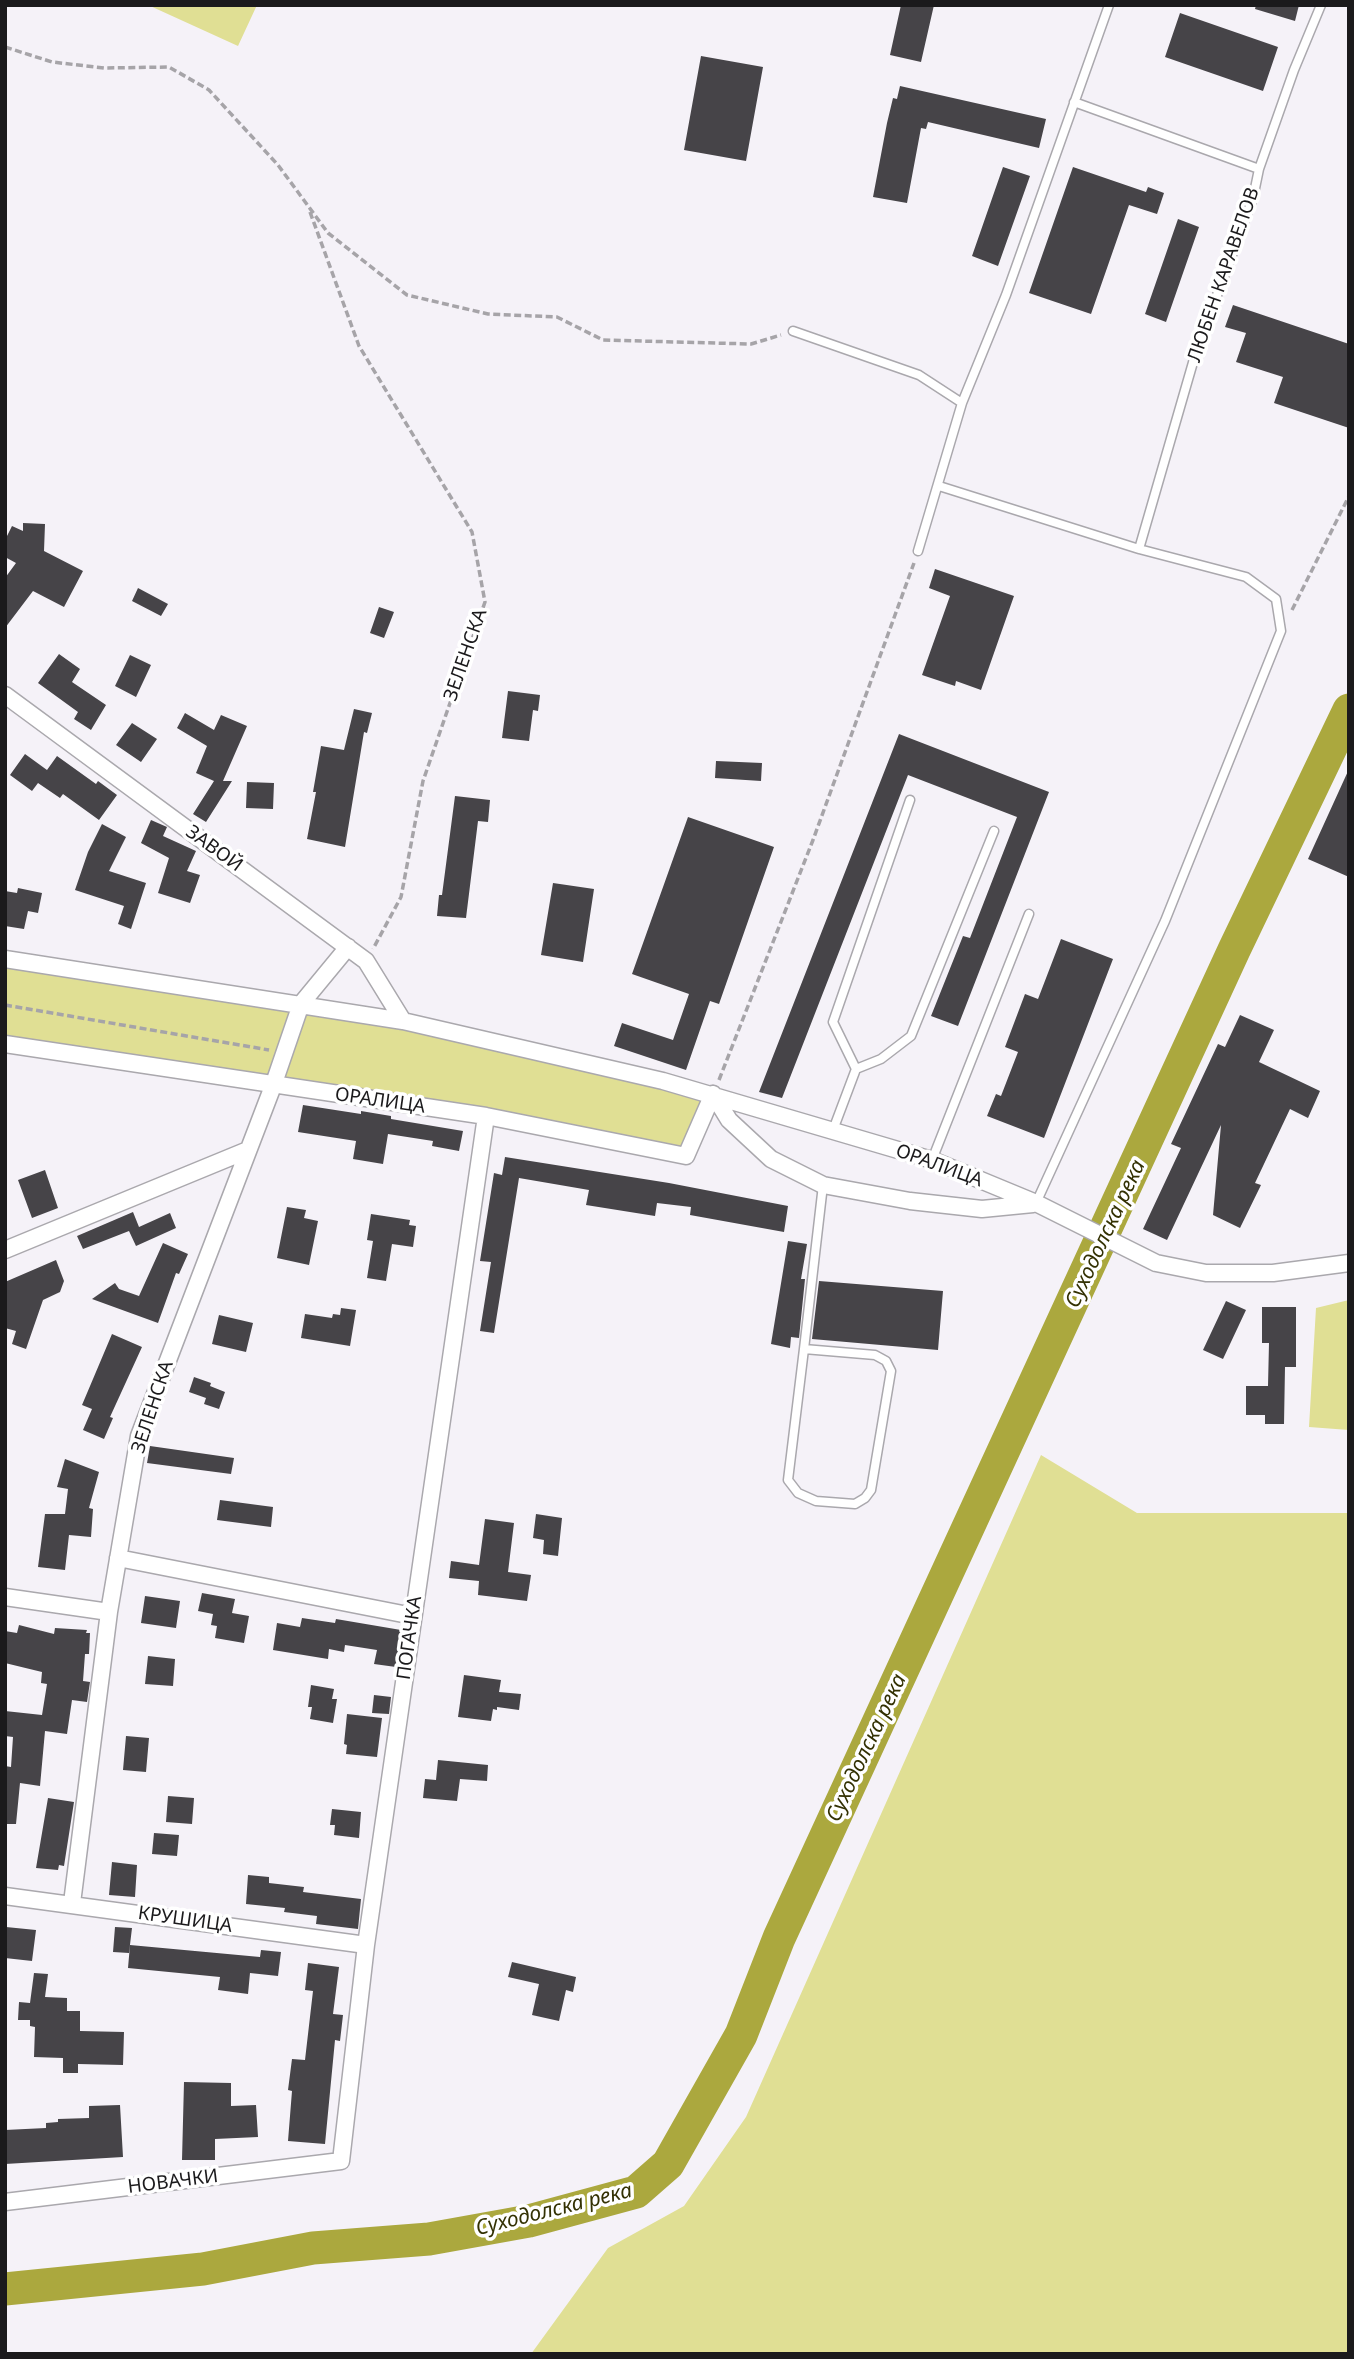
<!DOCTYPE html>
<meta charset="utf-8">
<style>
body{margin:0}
#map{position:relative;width:1354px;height:2359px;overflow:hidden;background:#f5f2f8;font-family:"Noto Sans",sans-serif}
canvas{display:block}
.frame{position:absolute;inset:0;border:7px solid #1b1a1c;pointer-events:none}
</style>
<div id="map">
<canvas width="1354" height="2359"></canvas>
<div class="frame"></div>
</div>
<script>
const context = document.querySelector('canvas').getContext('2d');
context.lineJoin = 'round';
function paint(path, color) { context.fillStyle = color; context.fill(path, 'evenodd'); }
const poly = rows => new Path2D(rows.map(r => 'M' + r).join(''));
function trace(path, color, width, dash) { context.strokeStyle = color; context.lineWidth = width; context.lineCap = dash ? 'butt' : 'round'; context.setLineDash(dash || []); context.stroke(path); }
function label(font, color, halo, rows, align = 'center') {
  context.font = font + ' "Noto Sans",sans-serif'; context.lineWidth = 7; context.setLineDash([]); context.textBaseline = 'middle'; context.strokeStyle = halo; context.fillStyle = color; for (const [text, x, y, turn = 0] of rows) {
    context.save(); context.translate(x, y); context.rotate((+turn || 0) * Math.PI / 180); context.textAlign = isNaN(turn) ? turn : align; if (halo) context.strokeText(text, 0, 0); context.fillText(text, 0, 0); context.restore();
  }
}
paint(poly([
 [148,5,257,5,238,46],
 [5,959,301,1004,713,1094,686,1156,5,1044],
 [1349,1300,1349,1430,1309,1427,1316,1308],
 [1041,1455,1137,1513,1349,1513,1349,2354,531,2354,608,2248,684,2206,746,2117]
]), '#e0df94');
trace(poly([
 [5,2289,203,2269,313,2248,429,2239,529,2221,636,2192,668,2164,741,2035,779,1938,1234,950,1349,710]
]), '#aba83e', 33);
paint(poly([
 [901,5,934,5,921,62,890,55],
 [1256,5,1299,5,1295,21,1255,9],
 [1180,13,1278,47,1263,91,1165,57],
 [701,56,763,67,746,161,684,150],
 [900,86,1046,119,1039,148,928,122,926,129,921,128,907,203,873,197,887,123,893,98,897,99],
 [1003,167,1030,176,998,266,972,256],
 [1073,167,1146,192,1148,187,1164,193,1157,214,1129,205,1091,314,1029,293],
 [1178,219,1199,227,1166,322,1145,314],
 [1233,305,1349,344,1349,428,1274,403,1283,377,1236,362,1246,333,1225,327],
 [23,523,45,524,44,551,83,571,64,607,33,591,5,628,5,578,16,563,5,557,5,540,12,526,23,531],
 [935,569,1014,596,981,690,956,681,955,686,922,675,950,596,929,588],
 [138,588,168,604,161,616,132,601],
 [379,607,394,612,384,638,370,633],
 [59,654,80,669,72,682,106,705,91,730,74,719,78,712,38,683],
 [130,655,151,665,136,697,115,686],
 [508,691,540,695,538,711,533,710,529,741,502,738],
 [354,709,372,713,367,733,364,732,345,847,307,839,316,792,313,792,321,746,344,750],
 [185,713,214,730,221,715,247,726,223,781,232,781,206,822,193,814,214,781,196,773,207,746,177,728],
 [132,723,157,739,141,762,116,745],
 [899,734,1049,792,958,1026,931,1016,963,936,970,938,1017,817,908,775,782,1098,759,1092],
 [25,754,47,770,57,756,96,784,98,781,117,795,99,820,63,794,60,798,38,783,32,791,10,775],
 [716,761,762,763,761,781,715,778],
 [1349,769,1349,877,1308,859],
 [247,782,274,783,273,809,246,808],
 [455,796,490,800,488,822,478,821,466,918,437,916,439,895,442,895],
 [688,817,774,847,719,1004,710,1001,686,1070,614,1046,622,1023,673,1040,689,994,632,974],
 [151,820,167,827,163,836,196,851,187,871,200,875,190,903,158,893,169,858,141,843],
 [102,824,126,837,109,871,146,883,131,929,118,924,124,906,75,890,88,852],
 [553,883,594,889,583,962,541,955],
 [18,888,42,893,38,913,28,911,24,929,5,926,5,891,17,893],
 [1061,939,1113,959,1044,1138,987,1116,996,1094,1001,1096,1018,1052,1005,1047,1025,994,1038,999],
 [1240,1015,1274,1030,1259,1062,1320,1091,1308,1118,1290,1109,1255,1183,1261,1185,1240,1228,1213,1215,1221,1125,1167,1240,1143,1229,1181,1148,1171,1144,1218,1044,1225,1047],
 [303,1105,361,1114,361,1111,391,1116,391,1119,463,1131,459,1151,432,1146,433,1141,388,1134,383,1164,353,1159,356,1141,298,1132],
 [505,1157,669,1183,788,1206,784,1232,690,1215,691,1207,657,1203,655,1216,586,1205,589,1190,519,1178,494,1333,480,1331,491,1262,480,1261,494,1173,502,1175],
 [45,1170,58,1208,32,1218,18,1180],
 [287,1207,306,1210,304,1218,318,1221,309,1265,277,1258],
 [133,1212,139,1227,170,1213,176,1228,136,1246,129,1231,83,1249,77,1236],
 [371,1214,410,1220,409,1225,416,1226,413,1247,392,1244,386,1281,367,1278,373,1241,367,1240],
 [788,1241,807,1244,801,1279,805,1279,799,1338,791,1337,790,1348,771,1344],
 [163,1243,188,1254,179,1274,176,1273,158,1323,92,1299,115,1283,119,1289,139,1296],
 [56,1260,64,1281,60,1292,43,1300,26,1349,12,1344,16,1331,5,1328,5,1282],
 [819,1281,943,1291,938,1350,812,1339],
 [1226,1301,1246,1310,1223,1359,1203,1350],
 [1262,1307,1296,1307,1296,1367,1285,1367,1284,1424,1265,1424,1265,1415,1246,1415,1246,1386,1268,1386,1269,1343,1262,1343],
 [341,1308,356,1310,350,1346,301,1338,305,1314,332,1318,333,1314,340,1315],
 [219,1315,253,1323,246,1352,212,1344],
 [112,1334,142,1347,110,1417,113,1418,104,1439,83,1430,92,1409,82,1405],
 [194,1377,211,1383,210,1386,225,1392,219,1409,204,1404,206,1398,189,1392],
 [150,1446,234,1458,231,1474,147,1463],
 [65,1459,99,1472,89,1508,93,1509,91,1537,69,1535,65,1570,38,1567,45,1514,65,1514,68,1489,57,1487],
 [220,1500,273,1507,271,1527,217,1520],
 [536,1514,562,1518,558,1556,543,1554,544,1540,533,1538],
 [485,1519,514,1523,508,1572,531,1575,527,1601,478,1595,479,1581,449,1578,451,1561,479,1565],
 [202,1593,235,1599,232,1613,249,1616,244,1643,215,1638,217,1626,211,1625,213,1614,198,1611],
 [145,1596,180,1601,176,1628,141,1623],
 [302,1618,335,1623,336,1619,401,1630,396,1667,374,1664,377,1650,345,1645,344,1652,329,1649,328,1659,273,1650,277,1623,300,1627],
 [19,1625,54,1634,55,1628,87,1630,86,1633,90,1633,89,1654,85,1654,83,1681,90,1682,87,1702,72,1700,67,1734,45,1731,40,1786,20,1783,16,1824,5,1824,5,1766,11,1767,13,1737,5,1736,5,1711,42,1715,47,1684,41,1683,42,1672,5,1663,5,1631,17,1633],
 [148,1656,175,1659,173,1686,145,1684],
 [464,1675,501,1680,499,1692,521,1694,519,1710,497,1707,497,1710,493,1709,491,1721,458,1717],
 [311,1685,334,1689,332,1699,337,1699,333,1723,310,1719,312,1707,308,1707],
 [374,1695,391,1697,389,1714,372,1713],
 [347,1714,382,1718,377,1757,346,1754,347,1745,344,1744],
 [126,1736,149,1738,146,1772,123,1770],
 [438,1760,488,1765,487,1781,460,1779,457,1801,423,1798,425,1779,436,1780],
 [168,1796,194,1798,192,1824,166,1822],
 [48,1798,74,1802,64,1866,59,1865,58,1870,36,1868],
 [332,1809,361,1812,359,1838,334,1835,335,1825,330,1825],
 [154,1833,179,1835,177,1856,152,1854],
 [112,1862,137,1865,135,1897,109,1895],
 [248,1875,269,1877,269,1883,304,1887,303,1892,361,1899,358,1929,316,1924,317,1916,284,1912,285,1908,246,1904],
 [6,1927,36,1930,32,1961,5,1958],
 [115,1927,132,1928,129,1953,113,1952],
 [130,1945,260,1957,261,1950,281,1952,278,1976,250,1973,248,1994,218,1990,220,1977,128,1968],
 [512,1962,576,1977,573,1992,566,1990,559,2021,532,2015,539,1984,508,1977],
 [308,1963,339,1967,333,2014,343,2015,340,2041,335,2040,325,2144,288,2141,292,2091,288,2090,292,2059,305,2060,313,1991,305,1990],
 [34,1973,48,1974,45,1997,67,1998,67,2011,80,2011,80,2031,124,2032,123,2065,78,2064,78,2073,63,2073,63,2058,34,2057,35,2027,30,2026,30,2020,18,2020,19,2002,30,2003],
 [184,2082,231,2083,231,2106,256,2105,258,2137,215,2139,215,2160,182,2160],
 [120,2105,123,2157,5,2164,5,2130,46,2128,46,2123,58,2122,58,2119,89,2118,89,2106]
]), '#464448');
const lane = poly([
 [1074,102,1259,169],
 [793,331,919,375,962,403],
 [939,486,1139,549,1246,577,1276,599,1281,631,1165,921,1036,1203],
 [1139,549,1196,352,1253,198,1259,169,1294,70,1321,5],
 [918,551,962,403,1006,295,1109,5],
 [856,1069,833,1022,910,800],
 [833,1130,856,1069,881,1059,911,1036,994,831],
 [932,1160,1029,914],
 [804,1349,875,1355,886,1361,891,1371,871,1490,865,1498,855,1504,816,1501,798,1493,788,1480,804,1349,823,1185]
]);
const street = poly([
 [5,695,366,961,403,1021],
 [5,959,403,1021,663,1081,932,1160,1036,1203,1156,1263,1206,1273,1273,1273,1349,1263],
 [5,1044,486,1116,686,1156,713,1094],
 [713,1094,729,1120,771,1159,823,1185,910,1201,982,1209,1033,1204],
 [5,1250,248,1150],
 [118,1558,413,1616],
 [5,1597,109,1612],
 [5,1896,366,1945],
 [72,1903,109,1612,139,1436,273,1086,301,1004,348,947],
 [5,2202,341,2161,366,1945,486,1116]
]);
trace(lane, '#aaa8ad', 11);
trace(street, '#aaa8ad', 19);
trace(poly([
 [5,47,52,62,104,68,169,67,209,90,278,165,328,233,407,295,488,314,557,317,603,340,751,344,781,335],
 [310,212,359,346,472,532,485,602,423,781,401,897,373,949],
 [1292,610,1349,496],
 [5,1005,269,1050],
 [719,1080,813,840,914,563]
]), '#a6a4a8', 3.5, [7, 3.5]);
trace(lane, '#fff', 8);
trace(street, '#fff', 16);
label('19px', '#1b1a1c', '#fff', [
 ["ЛЮБЕН КАРАВЕЛОВ",1224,275,-71],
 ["ЗЕЛЕНСКА",466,655,-71],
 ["ЗАВОЙ",214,849,36],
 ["ОРАЛИЦА",380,1101,8],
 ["ОРАЛИЦА",939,1166,20],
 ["ЗЕЛЕНСКА",153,1407,-72],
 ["ПОГАЧКА",410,1638,-82],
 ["КРУШИЦА",185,1920,8],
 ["НОВАЧКИ",173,2182,-7]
]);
label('italic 21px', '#333103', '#fff', [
 ["Суходолска река",1106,1234,-65],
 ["Суходолска река",867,1748,-65],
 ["Суходолска река",554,2210,-14]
]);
</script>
